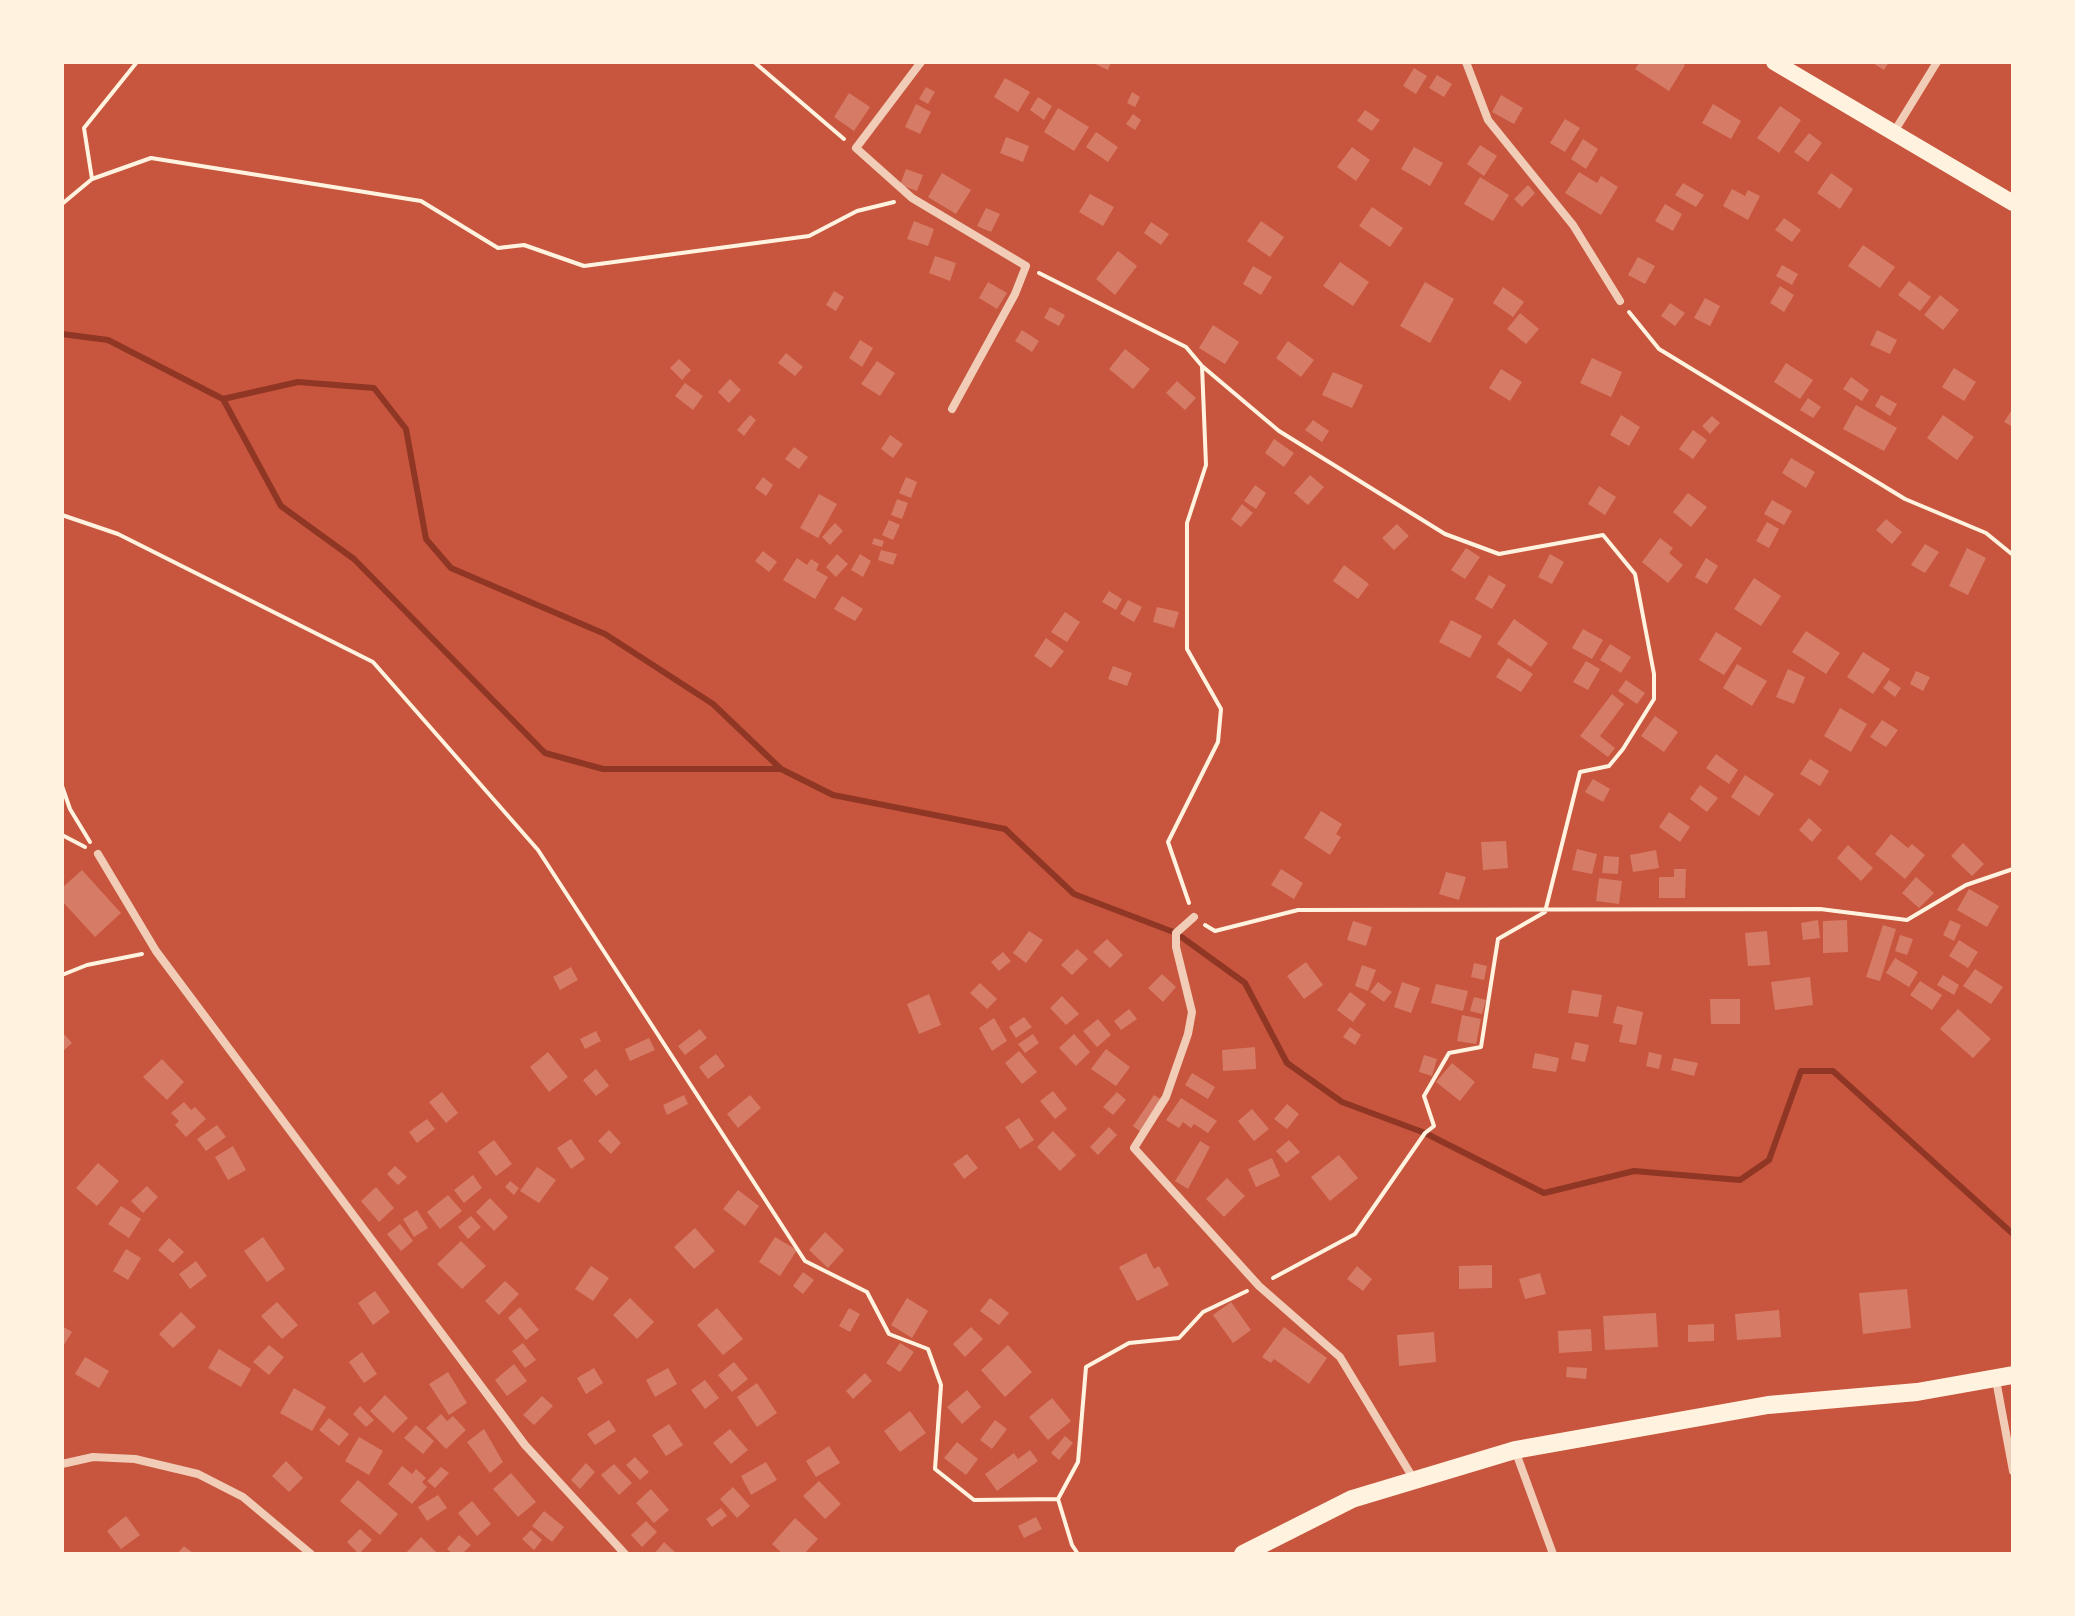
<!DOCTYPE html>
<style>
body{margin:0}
#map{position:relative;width:2075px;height:1616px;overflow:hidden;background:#c8553d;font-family:"Nunito Sans",sans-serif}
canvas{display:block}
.frame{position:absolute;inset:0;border:64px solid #fff3e0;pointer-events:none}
</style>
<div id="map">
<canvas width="2075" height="1616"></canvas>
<div class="frame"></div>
</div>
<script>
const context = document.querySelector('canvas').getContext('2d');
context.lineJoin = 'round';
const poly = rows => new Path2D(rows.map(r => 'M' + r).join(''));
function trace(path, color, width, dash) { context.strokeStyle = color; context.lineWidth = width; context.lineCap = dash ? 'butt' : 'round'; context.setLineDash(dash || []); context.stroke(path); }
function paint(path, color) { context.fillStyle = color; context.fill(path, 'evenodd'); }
trace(poly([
 [62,334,108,340,223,399,281,506,354,559,545,753,603,769,781,769,833,795,1005,829,1074,894,1176,933,1245,983,1287,1063,1342,1102,1425,1133,1544,1193,1634,1171,1740,1180,1769,1160,1801,1071,1833,1071,2013,1234],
 [223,399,298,382,374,388,406,429,426,539,451,568,605,634,713,704,781,769]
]), '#8f3625', 6);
paint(poly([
 [1091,62,1111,62,1108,70],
 [1640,62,1680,62,1685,65,1669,91,1635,69],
 [1871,62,1889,62,1884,70],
 [1414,68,1427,76,1416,94,1403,86],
 [1437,75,1452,84,1444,97,1429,88],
 [1005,78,1030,92,1018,112,994,97],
 [926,87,935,92,928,104,919,99],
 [1132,92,1140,97,1135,107,1127,103],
 [849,93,870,107,854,131,834,117],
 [1501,95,1523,108,1514,124,1492,112],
 [1038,97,1052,106,1044,120,1030,110],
 [916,104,931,112,920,134,905,127],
 [1713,104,1741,121,1731,139,1702,123],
 [1780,106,1801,120,1779,153,1757,138],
 [1058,108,1089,127,1074,151,1044,132],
 [1365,110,1380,120,1372,131,1357,121],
 [1133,114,1141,120,1135,130,1126,124],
 [1565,119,1580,128,1565,152,1550,143],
 [1096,132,1118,147,1108,162,1086,147],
 [1809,133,1822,143,1808,162,1794,152],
 [1006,137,1029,146,1023,162,1000,153],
 [1583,139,1598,149,1586,169,1571,159],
 [1480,145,1497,156,1484,176,1467,164],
 [1352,147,1370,160,1356,181,1337,167],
 [1414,147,1443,163,1430,186,1401,169],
 [906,169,923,175,917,191,900,185],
 [1579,172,1597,183,1601,176,1618,187,1601,215,1565,193],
 [942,173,971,190,956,214,928,197],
 [1831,173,1853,189,1840,209,1817,193],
 [1480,177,1509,195,1493,221,1464,204],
 [1683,183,1704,195,1696,207,1675,195],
 [1528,185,1535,193,1522,207,1514,199],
 [1732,189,1745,196,1748,190,1760,196,1748,220,1723,206],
 [1090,194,1114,207,1103,226,1079,212],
 [1665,204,1682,214,1673,231,1655,221],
 [1372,207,1403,228,1390,247,1359,226],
 [986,208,1000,214,991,232,977,226],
 [1784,218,1801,230,1792,242,1775,230],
 [914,221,934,229,928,246,907,239],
 [1261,221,1284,237,1270,257,1247,241],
 [1151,222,1169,234,1161,245,1144,233],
 [1863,245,1895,267,1880,288,1848,266],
 [1118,251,1137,266,1115,295,1096,279],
 [935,256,956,263,950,281,929,273],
 [1638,257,1655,266,1645,284,1628,275],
 [1340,262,1369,282,1353,306,1323,286],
 [1782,265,1798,274,1792,285,1776,276],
 [1253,266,1272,277,1261,295,1243,284],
 [1909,281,1931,297,1920,311,1898,295],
 [988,282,1007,293,997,309,979,298],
 [1425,282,1454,299,1430,343,1400,326],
 [1780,286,1794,295,1784,312,1770,303],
 [1503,287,1524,302,1513,317,1493,303],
 [834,291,844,297,836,311,826,305],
 [1940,295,1959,310,1943,330,1924,315],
 [1705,298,1720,306,1710,326,1694,318],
 [1670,303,1685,313,1675,326,1661,316],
 [1050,307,1065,315,1059,326,1044,318],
 [1520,313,1539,329,1526,344,1507,329],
 [1213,325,1239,342,1225,364,1199,348],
 [1022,330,1039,341,1032,352,1015,341],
 [1877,330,1897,340,1890,354,1870,345],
 [860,340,873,348,862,367,849,358],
 [1288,341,1314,360,1301,377,1276,358],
 [1125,349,1150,369,1133,389,1109,369],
 [786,353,803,367,795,376,778,363],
 [1592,358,1622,372,1611,397,1580,383],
 [679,359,691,370,682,380,670,368],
 [877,361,895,373,880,396,861,384],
 [1786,363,1813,380,1800,399,1774,382],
 [1954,368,1976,382,1964,401,1942,387],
 [1501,369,1522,382,1510,401,1489,388],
 [1333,372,1363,385,1352,408,1322,395],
 [1851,377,1869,390,1862,401,1843,389],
 [730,379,741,390,729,403,718,392],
 [1177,381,1196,398,1185,410,1166,393],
 [685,383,703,396,693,410,675,396],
 [1881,395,1897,404,1890,416,1875,406],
 [1808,398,1821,407,1813,418,1800,410],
 [1856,405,1897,428,1884,451,1843,429],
 [2013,408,2013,427,2004,422],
 [750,415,756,420,744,436,737,430],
 [1621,415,1640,427,1629,446,1610,435],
 [1943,415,1974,437,1957,460,1927,438],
 [1712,416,1720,423,1710,434,1702,426],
 [1313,420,1329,431,1322,442,1305,430],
 [1693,430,1707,440,1693,459,1679,449],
 [890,435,903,444,893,458,881,449],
 [1274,439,1294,453,1284,467,1265,453],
 [794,447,808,457,799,469,785,459],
 [1791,458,1815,472,1806,488,1782,473],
 [1310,475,1324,487,1308,505,1294,493],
 [763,477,773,485,766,496,755,488],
 [906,477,917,482,911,498,899,493],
 [1255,485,1266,493,1256,509,1244,501],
 [1599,486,1616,497,1605,515,1588,504],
 [1688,493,1707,507,1691,527,1673,512],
 [819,494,837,504,818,538,800,528],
 [897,499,908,503,902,519,891,515],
 [1772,500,1792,511,1784,525,1764,514],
 [1242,504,1253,513,1241,527,1231,519],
 [1886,519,1902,532,1892,544,1876,530],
 [889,520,900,525,893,540,882,535],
 [1767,522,1779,529,1769,548,1756,541],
 [835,523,843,531,830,545,822,537],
 [1397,524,1409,536,1394,550,1382,538],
 [874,538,884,541,882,547,872,544],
 [1660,538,1673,548,1669,553,1683,565,1668,583,1642,562],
 [1925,544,1939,552,1925,573,1911,565],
 [1466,548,1480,557,1465,579,1451,570],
 [1967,548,1986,558,1968,595,1949,586],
 [881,550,897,554,893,565,878,560],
 [763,551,777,562,769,572,755,561],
 [837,554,848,564,836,577,826,567],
 [860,554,871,561,863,577,851,570],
 [1550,554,1564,562,1552,584,1538,577],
 [797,558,807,565,811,559,819,564,816,570,828,577,815,599,783,580],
 [1706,558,1718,566,1707,584,1695,577],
 [1344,565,1369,584,1358,599,1333,581],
 [1489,575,1506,585,1492,609,1475,599],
 [1754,578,1781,596,1761,626,1734,609],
 [1109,591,1122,599,1116,610,1102,602],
 [842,596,863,609,855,621,834,609],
 [1128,600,1142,607,1134,622,1120,614],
 [1157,607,1179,612,1174,628,1153,622],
 [1065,612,1080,622,1067,642,1051,632],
 [1514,619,1548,643,1531,667,1497,644],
 [1451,620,1482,636,1470,658,1439,642],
 [1583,629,1603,640,1592,659,1572,648],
 [1806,631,1840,653,1826,674,1792,652],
 [1716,632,1742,648,1724,675,1699,660],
 [1046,638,1064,651,1051,668,1034,656],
 [1610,644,1631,657,1621,673,1600,660],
 [1863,652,1890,669,1873,694,1847,677],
 [1508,658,1533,674,1521,692,1496,677],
 [1586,661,1600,669,1588,690,1573,682],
 [1737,664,1767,681,1752,706,1723,688],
 [1113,666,1132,673,1127,686,1108,679],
 [1788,669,1805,677,1794,704,1776,697],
 [1916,671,1930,677,1923,691,1910,684],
 [1626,680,1645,693,1637,704,1618,691],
 [1889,680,1901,688,1895,697,1883,688],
 [1612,694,1624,704,1600,736,1615,748,1608,757,1580,736],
 [1840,708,1867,724,1851,752,1824,736],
 [1655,716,1678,732,1664,752,1641,736],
 [1882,720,1898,730,1886,747,1870,737],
 [1716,754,1738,770,1729,784,1706,768],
 [1810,759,1829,771,1820,786,1800,774],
 [1745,775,1774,794,1759,816,1731,797],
 [1593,779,1610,789,1603,802,1585,792],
 [1700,785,1718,798,1707,812,1690,799],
 [1321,811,1342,824,1336,834,1341,837,1330,855,1304,838],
 [1669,812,1690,827,1680,842,1659,827],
 [1809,818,1822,830,1812,842,1799,830],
 [1891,834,1908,848,1912,844,1925,855,1905,879,1875,854],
 [1506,841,1508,868,1483,870,1481,842],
 [1963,843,1984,864,1972,876,1951,856],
 [1848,845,1873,868,1861,881,1837,858],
 [1577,849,1597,854,1592,874,1572,870],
 [1656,850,1659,868,1633,872,1630,855],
 [1604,856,1619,857,1618,874,1602,873],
 [1281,869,1303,883,1294,899,1271,885],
 [1674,869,1686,869,1685,898,1659,898,1659,877,1674,877],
 [82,870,121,913,95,937,62,901,62,888],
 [1446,872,1466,877,1459,900,1439,894],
 [1916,877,1934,893,1919,908,1902,893],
 [1599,878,1622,881,1619,904,1596,901],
 [1969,889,1999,906,1987,927,1957,910],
 [1818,920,1820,938,1803,940,1801,923],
 [1847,920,1848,952,1823,953,1823,921],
 [1950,920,1961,925,1954,941,1943,935],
 [1353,921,1372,927,1366,946,1347,940],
 [1883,925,1896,929,1880,981,1866,977],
 [1029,931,1043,940,1026,963,1013,953],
 [1767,931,1770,965,1748,966,1745,933],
 [1900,935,1913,939,1907,955,1895,951],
 [1107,939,1123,955,1110,968,1093,952],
 [1959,940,1978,952,1968,968,1949,956],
 [1077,949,1088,959,1072,975,1061,965],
 [1003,952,1011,961,999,971,991,962],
 [1895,958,1918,972,1909,987,1886,973],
 [1306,962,1323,985,1304,999,1287,976],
 [1474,963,1487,966,1484,980,1471,977],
 [1362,965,1376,970,1368,991,1355,986],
 [571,967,578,980,560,990,553,977],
 [1975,969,2003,987,1991,1004,1963,986],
 [1162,974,1176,987,1163,1002,1148,988],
 [1943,975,1959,985,1954,995,1937,985],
 [1810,977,1813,1005,1775,1010,1771,982],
 [1920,981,1942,995,1932,1010,1910,995],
 [1378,982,1392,992,1384,1002,1370,992],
 [1402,982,1420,988,1411,1013,1394,1007],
 [980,983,997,999,987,1009,970,993],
 [1436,984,1468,991,1463,1011,1431,1003],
 [1572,990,1602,995,1598,1017,1568,1013],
 [1350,992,1366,1004,1353,1022,1337,1010],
 [929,994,941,1025,919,1034,907,1004],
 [1062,996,1079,1014,1066,1025,1050,1008],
 [1474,997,1486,1000,1482,1014,1470,1011],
 [1710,999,1740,999,1740,1024,1711,1024],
 [1617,1006,1643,1012,1636,1045,1619,1042,1623,1025,1613,1023],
 [1129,1009,1137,1019,1121,1030,1114,1021],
 [1958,1009,1991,1039,1973,1058,1940,1029],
 [1462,1015,1481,1019,1476,1044,1457,1041],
 [1024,1017,1032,1027,1016,1038,1009,1027],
 [994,1018,1007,1041,992,1051,979,1028],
 [1098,1019,1111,1035,1097,1047,1083,1031],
 [1350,1027,1361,1035,1355,1045,1343,1037],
 [700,1029,707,1038,685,1055,678,1046],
 [596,1031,601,1041,585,1049,580,1039],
 [62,1032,72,1043,62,1052],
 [1033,1034,1039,1043,1025,1053,1018,1044],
 [1074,1034,1090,1052,1076,1066,1059,1048],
 [649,1038,655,1050,630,1061,625,1049],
 [1575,1042,1589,1045,1585,1062,1571,1059],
 [1255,1047,1256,1069,1223,1071,1222,1050],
 [1106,1049,1130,1067,1116,1086,1091,1069],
 [1019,1051,1037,1072,1022,1084,1005,1063],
 [548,1052,568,1077,549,1092,530,1067],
 [1649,1052,1662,1055,1659,1069,1646,1066],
 [1535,1053,1559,1058,1556,1072,1532,1068],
 [716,1054,725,1066,708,1079,699,1067],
 [1424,1055,1437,1059,1432,1076,1419,1072],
 [1674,1058,1698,1063,1694,1076,1671,1070],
 [162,1059,184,1082,167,1100,143,1077],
 [1452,1063,1475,1082,1460,1101,1436,1082],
 [596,1069,609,1086,596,1096,583,1080],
 [1192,1073,1215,1087,1208,1099,1185,1085],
 [1053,1091,1067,1109,1055,1119,1040,1101],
 [442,1092,458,1113,446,1123,429,1102],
 [1117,1092,1126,1100,1113,1115,1103,1107],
 [684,1095,688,1104,667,1115,663,1105],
 [750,1095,761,1108,738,1128,727,1114],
 [1154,1095,1162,1100,1141,1132,1133,1126],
 [1181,1098,1217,1121,1208,1133,1194,1124,1191,1128,1183,1122,1179,1128,1166,1120],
 [184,1102,191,1110,195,1107,206,1119,186,1137,175,1125,179,1121,171,1113],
 [1287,1104,1299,1114,1287,1129,1274,1119],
 [1252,1109,1269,1129,1254,1141,1238,1121],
 [1019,1118,1034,1140,1020,1149,1005,1127],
 [427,1119,435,1129,417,1143,409,1132],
 [217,1125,226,1137,206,1151,197,1139],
 [1109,1127,1117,1135,1098,1155,1090,1147],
 [609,1130,621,1143,611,1154,598,1141],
 [1053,1131,1076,1155,1060,1171,1037,1147],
 [571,1139,585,1159,571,1169,557,1148],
 [494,1140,512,1164,496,1176,478,1152],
 [1289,1140,1300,1152,1286,1163,1276,1151],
 [1200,1141,1210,1147,1188,1189,1175,1181],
 [233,1146,246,1170,228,1180,215,1157],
 [967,1154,978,1168,964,1179,953,1164],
 [1339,1155,1358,1178,1330,1201,1311,1177],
 [1272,1158,1280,1176,1256,1187,1248,1169],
 [98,1163,119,1181,97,1206,76,1188],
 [395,1166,407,1177,398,1185,387,1174],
 [537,1167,556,1180,539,1203,520,1191],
 [473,1175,482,1188,464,1203,454,1190],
 [1227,1178,1245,1196,1224,1217,1206,1199],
 [510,1181,519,1188,514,1195,505,1187],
 [147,1186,158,1197,143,1213,131,1201],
 [376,1187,394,1208,379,1222,361,1201],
 [738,1190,759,1206,745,1226,723,1209],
 [448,1195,462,1211,440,1229,427,1212],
 [490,1198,508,1217,494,1231,476,1212],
 [121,1206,141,1219,129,1238,108,1224],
 [417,1210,428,1228,414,1237,403,1219],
 [471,1216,481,1227,468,1239,458,1227],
 [400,1224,413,1241,401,1251,387,1234],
 [695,1228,715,1251,694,1269,674,1247],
 [825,1232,844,1250,828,1268,809,1250],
 [263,1237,285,1269,267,1282,244,1251],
 [775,1237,797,1250,780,1276,759,1262],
 [169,1238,184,1252,173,1263,158,1250],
 [461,1241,486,1266,462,1289,437,1264],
 [126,1249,141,1258,128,1280,113,1271],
 [1146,1253,1154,1269,1159,1266,1169,1285,1137,1301,1119,1267],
 [196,1261,207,1276,190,1289,179,1274],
 [1492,1265,1492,1288,1459,1289,1459,1266],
 [591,1266,609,1278,593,1301,575,1289],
 [1357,1266,1372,1279,1363,1291,1347,1279],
 [803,1272,814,1280,803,1294,793,1286],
 [1540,1273,1546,1294,1525,1299,1519,1279],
 [505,1281,519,1294,499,1315,485,1301],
 [1907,1289,1911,1328,1863,1334,1859,1293],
 [375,1291,390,1312,373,1325,358,1303],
 [630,1298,654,1322,637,1339,613,1315],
 [907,1298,928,1311,912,1338,891,1325],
 [990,1298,1009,1313,999,1325,980,1311],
 [277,1302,298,1325,282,1339,261,1316],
 [1231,1302,1251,1330,1233,1343,1213,1315],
 [520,1307,539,1330,526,1340,508,1318],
 [717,1308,743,1339,723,1355,697,1325],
 [849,1308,860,1314,850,1332,839,1326],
 [1779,1310,1781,1337,1737,1340,1735,1314],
 [181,1312,196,1327,173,1348,159,1334],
 [1656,1313,1658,1347,1605,1350,1603,1316],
 [1714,1324,1714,1341,1688,1342,1688,1325],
 [62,1326,72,1332,62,1348],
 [971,1327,983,1339,965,1357,953,1344],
 [1284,1327,1327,1358,1309,1384,1274,1359,1271,1363,1262,1357],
 [1591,1329,1592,1351,1559,1353,1558,1331],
 [1434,1332,1436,1362,1399,1366,1397,1335],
 [523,1343,536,1360,525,1368,512,1351],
 [900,1343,914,1352,900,1372,886,1363],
 [269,1345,284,1357,269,1375,253,1362],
 [1008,1345,1032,1372,1005,1397,981,1370],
 [219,1349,251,1369,241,1387,208,1368],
 [362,1352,377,1374,364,1383,349,1362],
 [85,1357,109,1371,99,1388,75,1374],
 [734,1362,748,1379,732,1392,718,1375],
 [514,1364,527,1381,507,1396,495,1380],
 [1567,1367,1587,1368,1586,1379,1566,1377],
 [594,1368,603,1383,586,1394,577,1378],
 [668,1368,677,1384,655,1397,646,1380],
 [448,1372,467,1403,449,1415,429,1384],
 [865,1373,872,1381,853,1399,846,1391],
 [705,1380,719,1398,705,1409,691,1390],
 [757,1383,777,1413,757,1427,737,1397],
 [294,1388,326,1407,312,1431,280,1413],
 [967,1390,981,1407,962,1424,947,1407],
 [385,1395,408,1418,393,1433,370,1411],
 [542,1396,553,1406,534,1425,523,1415],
 [1052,1398,1071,1421,1048,1440,1029,1417],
 [360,1406,374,1420,366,1427,353,1414],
 [910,1411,926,1433,900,1452,884,1431],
 [441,1414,447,1421,453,1416,466,1430,446,1449,426,1428],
 [329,1418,349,1434,339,1446,319,1430],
 [609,1420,616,1431,595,1445,587,1434],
 [995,1420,1007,1429,992,1449,980,1440],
 [669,1424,683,1445,666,1456,652,1435],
 [416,1425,434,1441,423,1454,404,1438],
 [484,1429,503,1462,490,1473,467,1442],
 [730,1429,748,1450,731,1464,713,1443],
 [1065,1436,1073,1443,1059,1460,1051,1453],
 [359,1437,383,1451,369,1475,345,1461],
 [957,1442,978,1459,966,1475,944,1458],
 [829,1446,840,1463,816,1477,806,1461],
 [1030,1450,1038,1461,997,1491,985,1474,1014,1453,1018,1459],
 [635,1457,649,1472,640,1480,626,1465],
 [286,1461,303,1478,289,1492,272,1476],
 [766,1462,777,1480,751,1495,741,1476],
 [586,1463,595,1472,580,1489,571,1480],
 [614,1464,632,1483,619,1495,601,1475],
 [402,1466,412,1474,416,1469,426,1478,422,1482,427,1487,412,1504,388,1484],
 [441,1467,449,1473,435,1488,427,1481],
 [511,1473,536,1502,518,1517,493,1489],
 [358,1480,398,1514,380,1535,340,1501],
 [819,1481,841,1504,825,1519,803,1496],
 [733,1487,750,1506,737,1518,720,1499],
 [651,1489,669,1510,654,1523,636,1503],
 [438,1495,447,1508,427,1521,418,1507],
 [472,1501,491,1524,477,1536,458,1513],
 [721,1508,727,1516,712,1527,706,1519],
 [544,1511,564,1527,552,1542,532,1526],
 [126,1516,140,1535,121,1549,107,1531],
 [1036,1517,1042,1529,1024,1538,1018,1526],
 [795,1518,818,1539,804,1554,783,1554,772,1544],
 [646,1521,657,1532,642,1547,631,1535],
 [360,1529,372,1540,359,1554,347,1542],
 [531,1530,542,1540,534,1550,522,1539],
 [459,1535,471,1545,462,1554,453,1554,447,1549],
 [421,1537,438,1554,405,1554],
 [664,1542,677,1554,654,1554],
 [184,1546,194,1554,177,1554]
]), '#d67c66');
trace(poly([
 [754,62,844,139],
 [92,179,84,128,137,62],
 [62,204,92,179,151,158,421,201,498,248,524,245,584,266,809,236,857,211,894,202],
 [1039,273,1186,347,1202,366],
 [1629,312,1659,349,1905,499,1986,533,2013,555],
 [62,515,118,534,373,662,538,850,805,1261,867,1292,889,1334,928,1349,941,1385,935,1469,974,1500,1058,1499,1072,1545,1078,1554],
 [62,786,70,809,90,842],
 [62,835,85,847],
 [1189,903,1168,842,1218,742,1221,709,1187,649,1187,523,1206,465,1202,366,1279,431,1445,534,1499,554,1603,535,1635,574,1654,674,1654,699,1623,749,1609,766,1580,772,1545,912,1498,939,1481,1047,1449,1053,1424,1096,1434,1126,1425,1133,1355,1234,1273,1278],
 [1205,925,1215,931,1298,910,1820,909,1907,920,1966,885,2013,869],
 [62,975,87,965,142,954],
 [1058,1499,1078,1462,1086,1367,1129,1343,1179,1338,1203,1312,1247,1291]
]), '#fff3e0', 4);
trace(poly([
 [921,62,856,148,912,198,1026,266,1015,294,952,409],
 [1466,62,1488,120,1573,225,1620,301],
 [1894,132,1937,62],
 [98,854,156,951,525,1445,625,1554],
 [1194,917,1176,933,1176,947,1192,1012,1188,1034,1166,1097,1134,1148,1259,1286,1340,1357,1413,1478],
 [1996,1380,2013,1471],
 [1515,1450,1553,1554],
 [62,1464,93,1457,135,1459,198,1474,243,1497,311,1554]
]), '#f1ccb7', 8);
trace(poly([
 [1774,62,2013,203]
]), '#fff3e0', 16);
trace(poly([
 [1243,1554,1352,1499,1515,1450,1768,1405,1917,1392,2013,1375]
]), '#fff3e0', 18);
</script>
